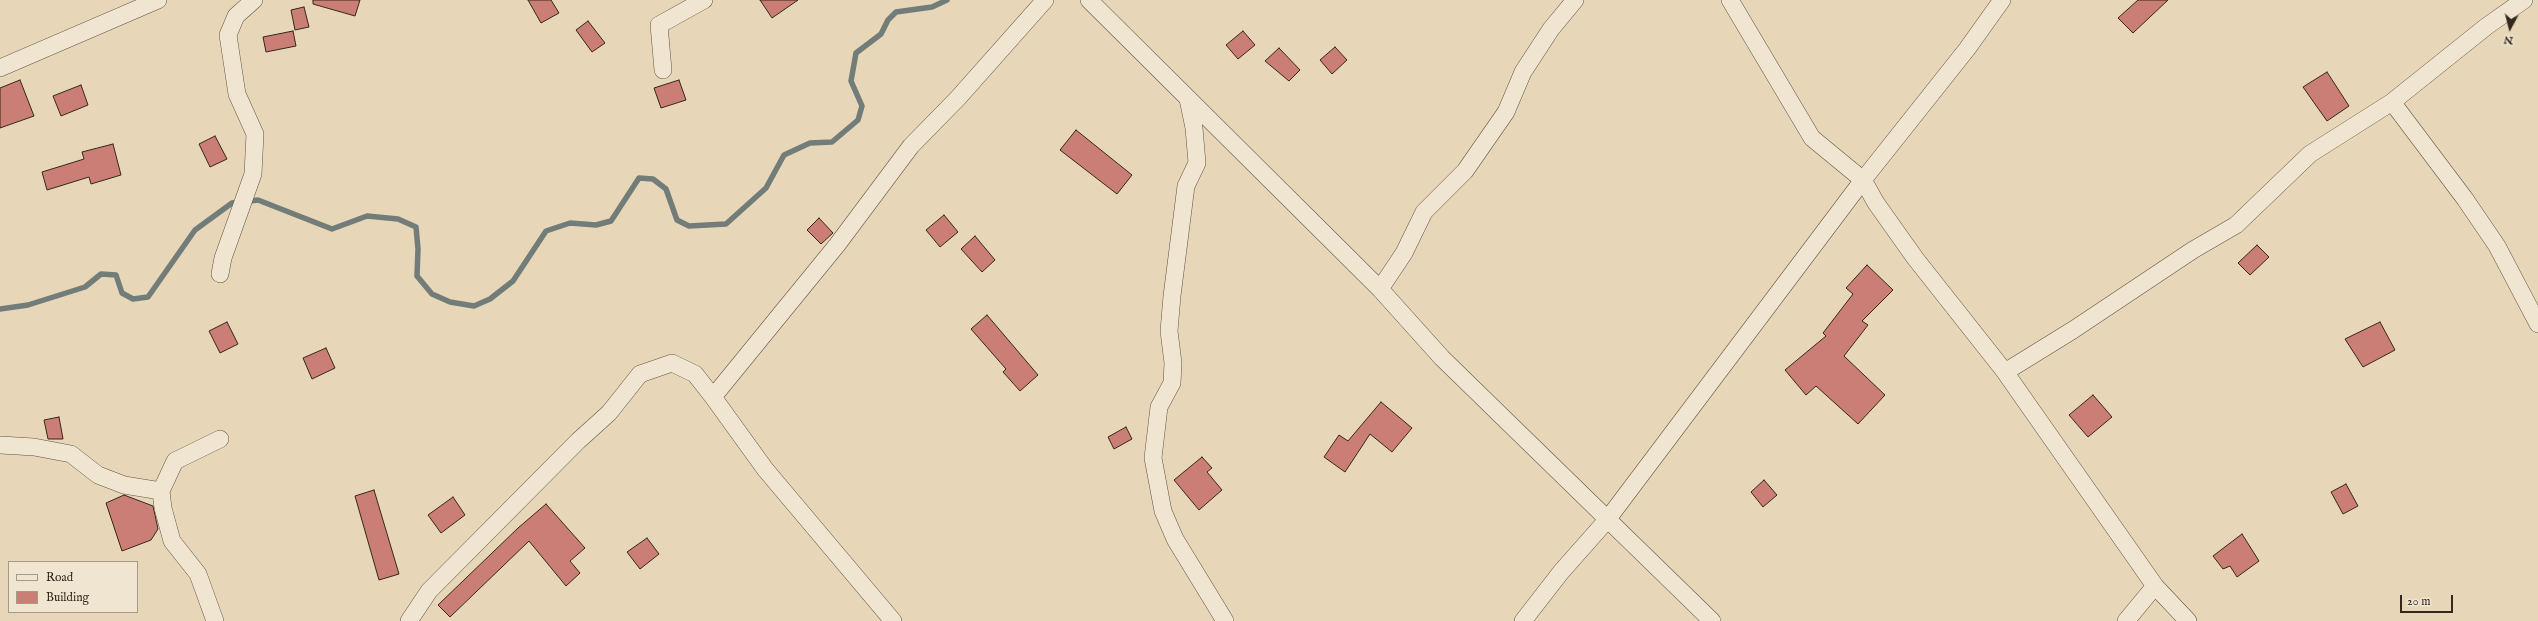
<!DOCTYPE html>
<style>
body{margin:0}
#map{position:relative;width:2538px;height:621px;overflow:hidden;background:#e7d7b8;font-family:"IM FELL English",serif}
canvas{display:block}
.legend{position:absolute;left:8px;top:561px;width:130px;height:52px;box-sizing:border-box;background:#efe5d1;border:1px solid #a59988;margin:0;padding:5px 7px;list-style:none;font-size:12px;color:#35271b}
.legend li{display:flex;align-items:center;gap:8px;height:20px}
.legend b{width:20px;border:1px solid #a59988}
.north{position:absolute;left:2490px;top:8px;width:40px;height:40px;-webkit-text-stroke:3px #efe5d1;paint-order:stroke;rotate:187deg;font-size:11px;font-weight:700;line-height:16px;text-align:center;color:#35271b}
.north::after{content:'';display:block;margin:auto;width:14px;height:18px;background:#35271b;clip-path:polygon(50% 0,100% 100%,50% 72%,0 100%)}
.scale{position:absolute;left:2400px;top:595px;width:53px;height:18px;box-sizing:border-box;border:2px solid #35271b;border-top:0;padding-left:5px;font-size:12px;line-height:14px;white-space:nowrap;color:#35271b;-webkit-text-stroke:3px #efe5d1;paint-order:stroke}
</style>
<div id="map">
<canvas width="2538" height="621"></canvas>
<ul class="legend">
<li><b style="height:5px;background:#efe5d1"></b>Road</li>
<li><b style="height:11px;background:#ca7e76"></b>Building</li>
</ul>
<div class="north">N</div>
<div class="scale">20 m</div>
</div>
<script>
const context = document.querySelector('canvas').getContext('2d');
context.lineJoin = 'round';
const poly = rows => new Path2D(rows.map(r => 'M' + r).join(''));
function trace(path, color, width, dash) { context.strokeStyle = color; context.lineWidth = width; context.lineCap = dash ? 'butt' : 'round'; context.setLineDash(dash || []); context.stroke(path); }
function paint(path, color) { context.fillStyle = color; context.fill(path, 'evenodd'); }
trace(poly([
 [0,309,28,305,85,287,101,274,116,275,122,293,133,299,148,297,195,230,232,203,258,200,332,229,367,216,398,219,416,227,418,249,417,276,432,294,450,302,474,306,490,299,513,281,546,231,570,223,596,225,611,221,639,178,653,179,666,189,677,220,689,226,726,224,766,188,784,155,810,143,832,142,858,120,862,106,851,81,856,53,881,34,888,20,896,12,932,7,947,0]
]), '#727d79', 5.5);
const building = poly([
 [313,0,360,0,355,16,313,4,313,0],
 [528,0,551,0,559,13,541,23,528,0],
 [760,0,798,0,772,18,760,0],
 [2138,0,2168,0,2133,33,2118,18,2138,0],
 [304,7,309,27,295,30,291,10,304,7],
 [588,21,605,43,592,52,576,30,588,21],
 [293,31,296,46,266,52,263,37,293,31],
 [1243,31,1255,45,1238,59,1226,45,1243,31],
 [1335,47,1347,60,1332,74,1320,60,1335,47],
 [1279,48,1300,70,1289,81,1265,61,1279,48],
 [2327,72,2349,106,2327,121,2303,87,2327,72],
 [20,80,34,116,0,128,0,88,20,80],
 [679,80,686,100,661,108,654,88,679,80],
 [81,85,88,105,61,116,53,96,81,85],
 [1076,130,1132,175,1117,194,1060,150,1076,130],
 [215,136,227,159,210,167,199,144,215,136],
 [113,144,121,175,91,184,89,177,47,190,42,172,84,159,82,152,113,144],
 [944,215,958,232,940,247,926,230,944,215],
 [819,218,833,233,821,244,807,230,819,218],
 [975,236,995,260,982,272,961,249,975,236],
 [2257,245,2269,257,2250,275,2238,263,2257,245],
 [1867,265,1893,290,1862,321,1868,325,1844,356,1885,395,1858,424,1816,386,1806,395,1785,370,1826,336,1823,333,1853,294,1846,288,1867,265],
 [987,315,1038,375,1020,391,1003,372,1006,369,971,329,987,315],
 [227,322,238,344,220,353,209,331,227,322],
 [2380,322,2395,350,2363,367,2345,339,2380,322],
 [326,348,335,368,312,379,303,358,326,348],
 [2093,395,2112,417,2088,437,2069,415,2093,395],
 [1381,402,1412,428,1392,452,1370,434,1345,472,1324,457,1339,435,1348,441,1381,402],
 [59,417,63,439,48,439,44,420,59,417],
 [1126,427,1132,439,1114,449,1108,437,1126,427],
 [1202,457,1212,468,1207,472,1222,490,1199,510,1174,480,1202,457],
 [1764,480,1777,495,1763,507,1751,492,1764,480],
 [2346,484,2358,506,2343,514,2331,492,2346,484],
 [374,490,399,574,379,580,355,496,374,490],
 [124,495,153,506,158,529,151,540,122,551,106,503,124,495],
 [453,497,465,515,441,533,428,515,453,497],
 [546,504,585,548,570,561,580,573,566,586,529,541,450,617,438,605,518,528,546,504],
 [2242,534,2259,561,2237,577,2230,566,2223,569,2213,556,2242,534],
 [647,538,659,554,640,569,627,552,647,538]
]);
paint(building, '#ca7e76');
trace(building, '#35271b', 1);
const street = poly([
 [1089,0,1380,289,1442,358,1712,621],
 [1730,0,1812,138,1863,180,1876,203,1915,258,2005,372,2155,586,2188,621],
 [0,68,158,0],
 [663,70,659,25,704,0],
 [1188,99,1194,128,1197,163,1186,186,1172,296,1169,331,1173,363,1172,383,1159,407,1153,458,1163,511,1175,539,1225,621],
 [2392,102,2465,199,2497,246,2538,324],
 [220,274,223,258,253,174,255,134,237,94,228,35,236,16,254,0],
 [1380,289,1404,253,1424,212,1465,171,1506,112,1523,72,1551,29,1575,0],
 [2005,372,2073,330,2193,250,2236,225,2310,154,2392,102,2487,26,2524,0],
 [713,397,765,469,893,621],
 [0,445,34,447,71,454,98,475,124,485,161,491],
 [215,621,198,574,172,541,163,508,161,491,175,461,220,439],
 [409,621,429,591,578,441,609,413,640,374,672,363,695,374,713,397,837,245,911,146,958,98,1045,0],
 [1523,621,1561,572,1607,520,1863,180,1967,49,2002,0],
 [2126,621,2155,586]
]);
trace(street, '#625342', 18);
trace(street, '#efe5d1', 17);
</script>
